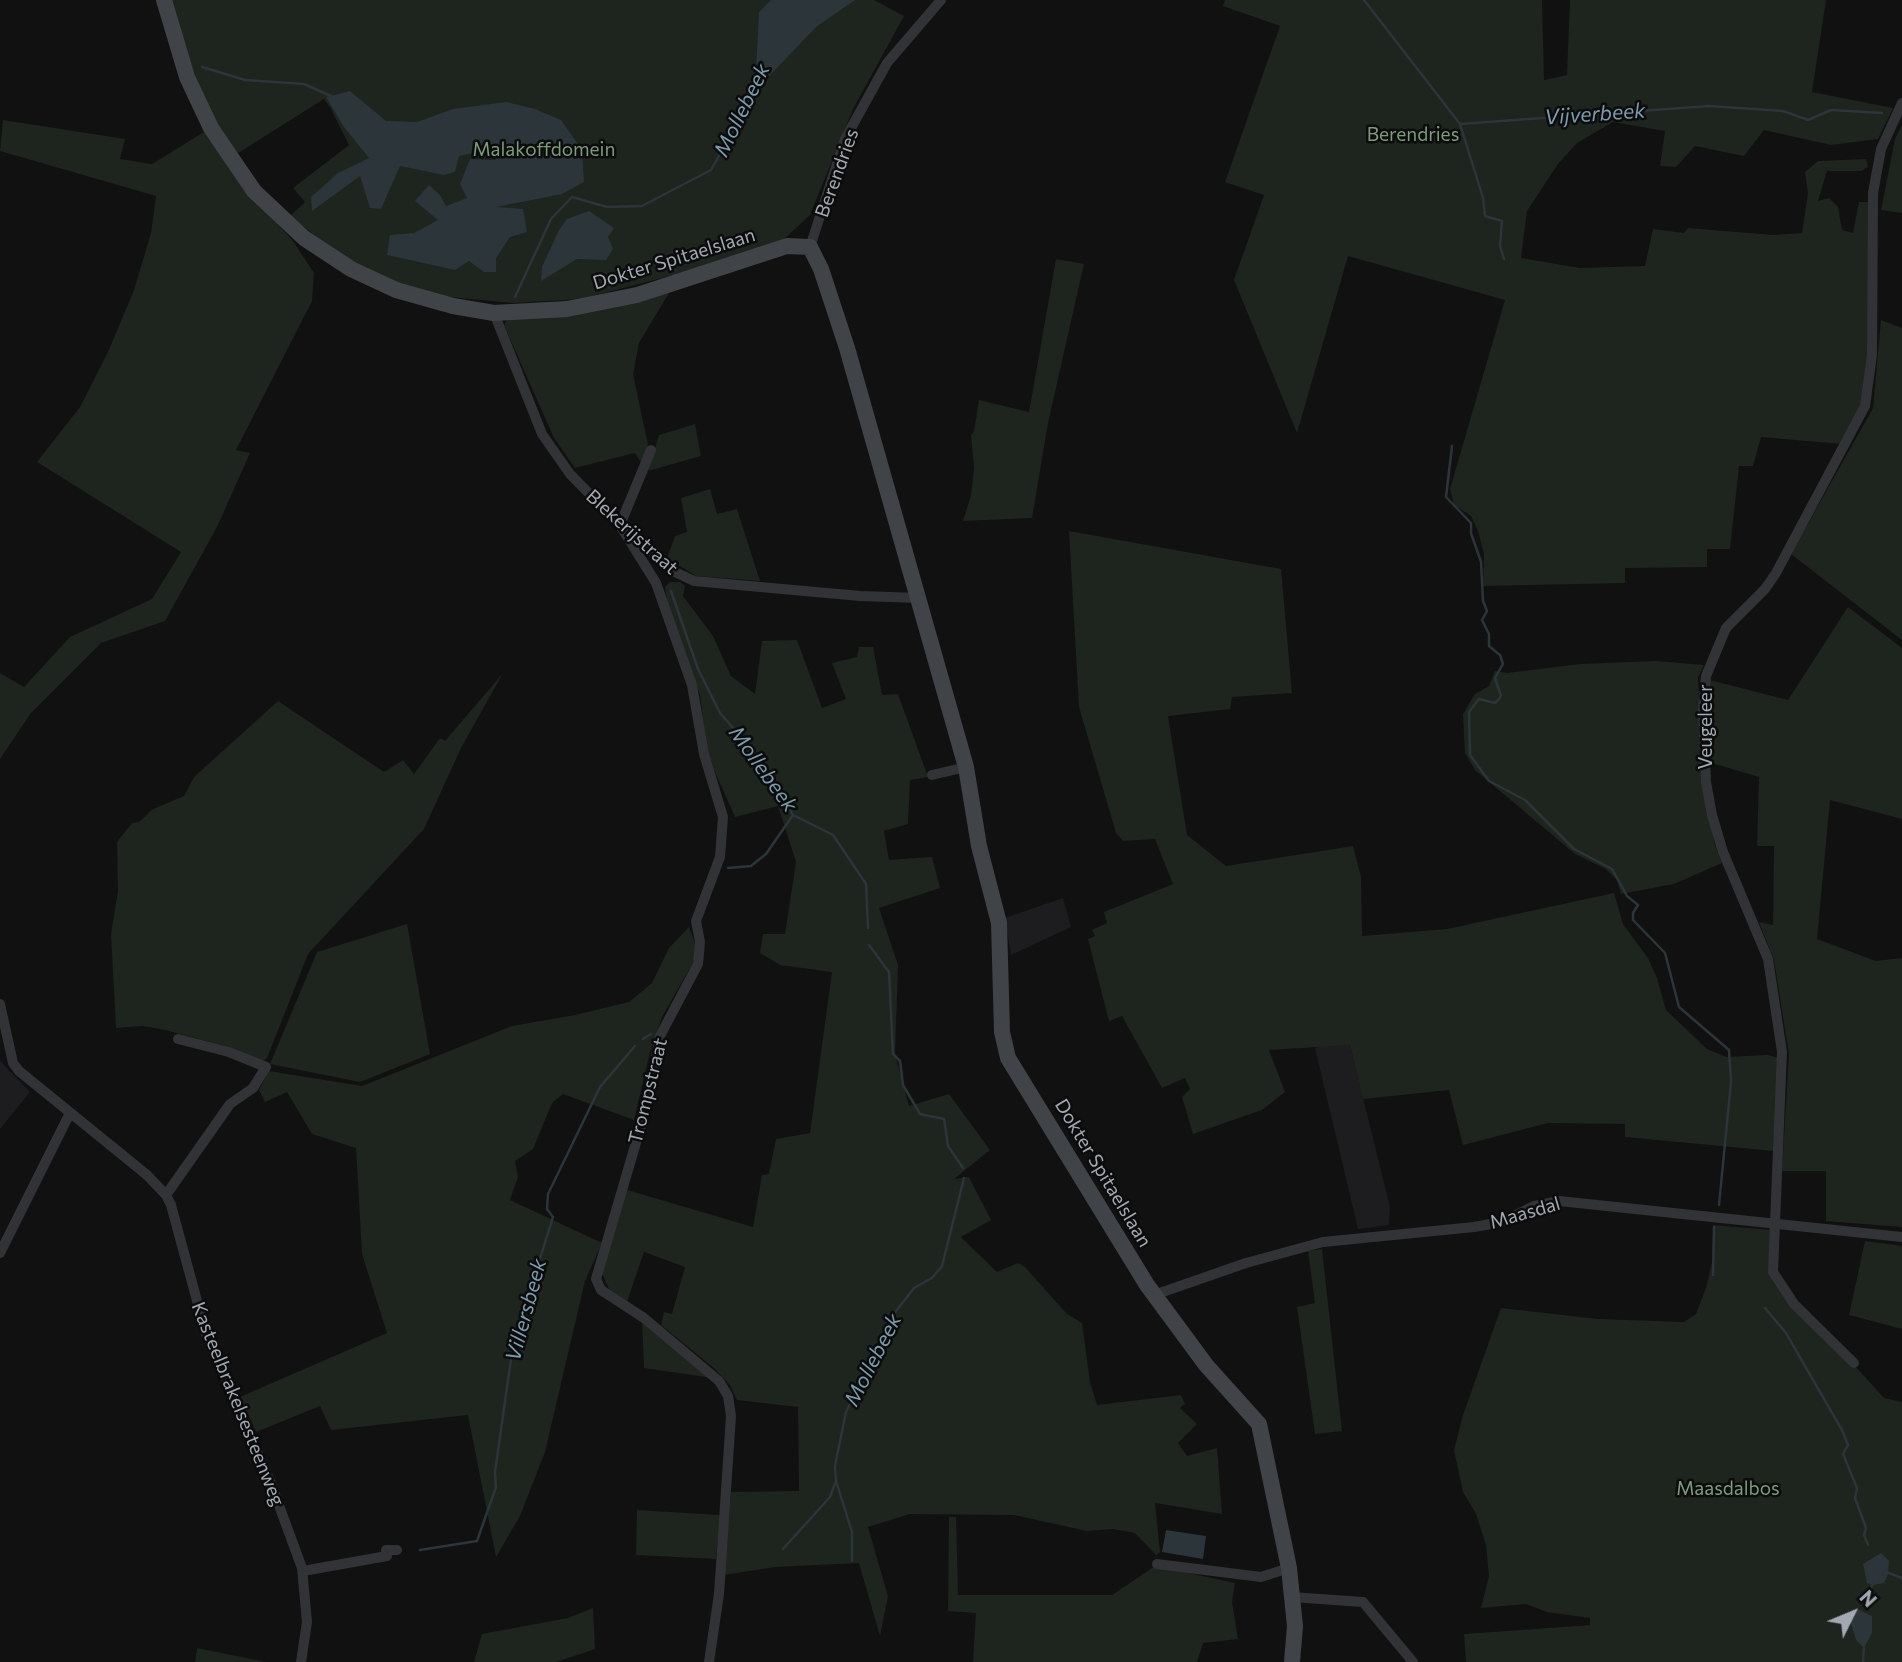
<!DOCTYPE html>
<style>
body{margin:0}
#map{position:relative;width:1902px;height:1662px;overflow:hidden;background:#111112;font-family:Commissioner,sans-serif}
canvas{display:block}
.north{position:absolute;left:1818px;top:1578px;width:70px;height:70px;-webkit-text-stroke:5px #0c0c0d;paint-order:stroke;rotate:47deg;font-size:19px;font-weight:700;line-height:28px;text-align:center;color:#a3a9b2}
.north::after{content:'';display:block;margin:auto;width:24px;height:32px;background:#a3a9b2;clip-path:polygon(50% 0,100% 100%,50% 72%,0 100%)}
</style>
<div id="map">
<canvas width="1902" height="1662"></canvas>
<div class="north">N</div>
</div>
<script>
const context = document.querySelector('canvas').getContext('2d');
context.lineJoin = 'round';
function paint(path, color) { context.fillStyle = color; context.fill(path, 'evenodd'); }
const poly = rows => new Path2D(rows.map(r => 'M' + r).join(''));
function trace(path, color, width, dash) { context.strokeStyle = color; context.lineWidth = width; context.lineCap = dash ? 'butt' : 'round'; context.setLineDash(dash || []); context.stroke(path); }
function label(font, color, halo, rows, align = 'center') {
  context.font = font + ' Commissioner,sans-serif'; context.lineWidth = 5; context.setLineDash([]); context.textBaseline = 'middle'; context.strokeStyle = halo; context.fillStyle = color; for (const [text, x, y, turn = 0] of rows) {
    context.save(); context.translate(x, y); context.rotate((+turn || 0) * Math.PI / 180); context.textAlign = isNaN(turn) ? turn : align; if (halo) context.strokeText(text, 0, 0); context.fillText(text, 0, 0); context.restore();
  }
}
paint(poly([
 [1063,898,1071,927,1011,955,1005,918],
 [1325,1045,1350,1045,1390,1207,1389,1225,1358,1229,1315,1048],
 [0,1061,30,1092,0,1129]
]), '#1d1d1f');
paint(poly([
 [171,0,874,0,904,16,853,109,810,215,782,241,689,271,581,299,513,303,418,294,340,255,290,216,305,202,293,188,349,145,331,109,324,99,235,155,215,121,189,61],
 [1225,0,1542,0,1544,80,1567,75,1570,0,1826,0,1812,92,1893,108,1878,139,1831,145,1764,130,1744,156,1695,146,1676,167,1660,166,1665,131,1613,122,1577,143,1558,164,1527,211,1521,258,1580,268,1645,266,1653,229,1684,233,1688,228,1773,235,1802,233,1808,193,1805,172,1818,161,1866,159,1868,167,1861,171,1827,171,1818,201,1829,198,1838,207,1842,230,1853,233,1859,202,1870,202,1867,382,1856,424,1841,444,1761,437,1753,466,1739,466,1730,549,1707,549,1707,567,1625,568,1625,583,1483,586,1484,554,1478,531,1471,516,1454,505,1450,489,1505,300,1348,256,1297,433,1234,280,1264,195,1225,182,1280,26,1223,6],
 [3,120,125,139,120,159,152,164,204,132,249,193,293,241,314,273,312,301,236,450,250,453,217,527,165,621,101,643,31,713,0,759,0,673,24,687,70,637,152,599,181,552,37,462,80,407,108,352,134,290,151,233,156,196,0,151],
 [1902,125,1902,213,1881,210,1895,139],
 [1056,259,1084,264,1048,423,1032,518,963,521,971,495,974,468,971,435,974,432,979,400,1029,412],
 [672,288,639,343,633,374,648,445,642,464,635,453,575,468,554,438,504,325,507,320],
 [1881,320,1902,328,1902,640,1791,554,1873,408],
 [695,424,701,456,648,471,659,435],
 [710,489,717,514,737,509,760,581,696,576,667,558,675,536,687,532,681,498],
 [1069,531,1281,569,1292,693,1232,697,1230,709,1168,716,1187,835,1226,866,1353,846,1361,877,1362,936,1447,929,1614,893,1623,924,1648,958,1657,978,1666,1010,1707,1049,1726,1057,1768,1055,1779,1058,1773,1151,1625,1137,1625,1124,1548,1123,1463,1145,1449,1090,1363,1099,1350,1045,1269,1050,1285,1092,1262,1110,1193,1134,1182,1097,1190,1089,1185,1078,1162,1088,1122,1016,1109,1021,1088,939,1095,936,1092,930,1107,923,1104,912,1173,884,1155,839,1123,841,1116,833,1079,707],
 [670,582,680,582,685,586,683,596,713,636,731,676,755,694,762,641,797,640,822,708,846,699,832,663,857,657,859,647,873,647,882,695,898,694,928,777,910,780,908,824,884,831,889,860,932,857,940,888,879,908,898,965,895,1054,909,1106,949,1094,990,1150,954,1179,969,1177,991,1220,961,1237,997,1272,1018,1263,1025,1267,1067,1314,1082,1323,1090,1382,1097,1405,1181,1395,1185,1404,1180,1408,1197,1424,1178,1443,1187,1456,1217,1448,1222,1514,1155,1503,1160,1552,1156,1555,1135,1533,1113,1529,1087,1531,1014,1515,910,1514,868,1527,888,1596,880,1636,859,1563,775,1567,724,1575,731,1492,799,1491,798,1407,737,1400,730,1385,714,1368,661,1325,664,1312,672,1314,685,1267,644,1252,627,1302,609,1289,601,1271,624,1189,753,1227,762,1175,769,1174,776,1139,810,1133,832,972,780,965,760,953,763,934,785,934,796,862,778,806,735,817,715,772,706,746,700,695,667,601,665,587],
 [1848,607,1902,648,1902,819,1830,800,1817,939,1876,961,1902,958,1902,1227,1826,1221,1826,1171,1782,1171,1789,1054,1774,960,1759,922,1773,925,1774,846,1757,846,1759,777,1708,762,1710,680,1788,700],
 [1656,661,1704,665,1698,677,1702,779,1715,845,1722,863,1674,884,1621,894,1617,880,1606,869,1575,854,1475,770,1465,753,1463,714,1475,694,1489,686,1495,671,1507,673,1580,664],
 [503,673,461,748,424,829,308,954,267,1058,261,1062,236,1049,165,1030,143,1026,116,1028,111,934,118,891,117,842,132,823,139,822,153,809,184,796,194,777,278,701,384,772,403,760,414,774,440,738,445,741],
 [407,924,430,1054,360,1082,270,1064,317,952],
 [689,927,695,943,694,961,662,1017,650,1052,634,1120,563,1094,552,1103,533,1149,515,1161,518,1177,510,1200,602,1243,585,1281,545,1452,520,1516,496,1557,468,1415,331,1430,320,1406,256,1432,240,1397,387,1333,362,1254,356,1148,312,1134,287,1092,265,1102,259,1090,269,1071,362,1086,512,1026,575,1015,629,1002,652,983,669,948],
 [1713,1225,1771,1230,1769,1271,1884,1398,1902,1402,1902,1662,1466,1662,1464,1634,1590,1625,1590,1618,1547,1612,1526,1604,1481,1608,1489,1576,1486,1545,1476,1514,1463,1492,1454,1450,1463,1415,1501,1308,1598,1319,1684,1322,1696,1314,1706,1288,1713,1258],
 [1865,1241,1902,1246,1902,1329,1849,1315],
 [1322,1249,1342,1431,1315,1434,1297,1307,1315,1303,1308,1251],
 [642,1321,713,1378,644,1368],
 [637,1510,720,1515,716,1559,636,1555],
 [949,1517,956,1517,958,1595,1112,1595,1155,1566,1235,1583,1232,1602,1238,1639,1203,1643,1197,1662,973,1662,976,1613,948,1611],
 [593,1608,595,1649,556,1662,474,1662,482,1634,568,1618],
 [197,1648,266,1662,195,1662]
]), '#1e241e');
paint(poly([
 [771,0,855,0,816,27,755,91,759,12],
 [350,91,386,121,417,122,453,109,506,102,535,109,561,120,582,150,584,182,562,194,496,207,523,209,527,232,510,237,496,258,496,272,484,272,469,261,455,270,387,255,390,235,414,233,438,220,415,201,429,185,440,195,446,206,467,198,460,184,470,159,496,160,493,149,459,156,455,172,444,175,400,166,381,209,370,208,360,176,312,211,311,197,338,173,369,158,344,127,326,97],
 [589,211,614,228,608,237,613,249,606,260,577,259,541,281,542,267,559,230,567,219],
 [1166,1530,1206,1536,1203,1559,1162,1552],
 [1881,1553,1889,1561,1888,1574,1884,1583,1873,1585,1867,1583,1863,1564],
 [1859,1610,1872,1616,1872,1633,1864,1648,1856,1640,1849,1617,1850,1612]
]), '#2b353a');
trace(poly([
 [1364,0,1460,124,1709,106,1783,111,1808,120,1831,110,1882,113],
 [202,67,245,80,304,84,331,96],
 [1460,124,1483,198,1485,216,1502,221,1500,246,1504,259],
 [515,297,551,219,572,197,607,207,642,206,711,170,755,91],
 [1452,446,1446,497,1471,523,1471,533,1481,562,1483,601,1487,611,1482,620,1489,634,1489,646,1500,655,1503,664,1495,678,1501,696,1499,699,1495,703,1479,699,1469,712,1470,755,1489,781,1525,800,1574,849,1612,869,1627,896,1638,905,1633,913,1633,920,1665,953,1679,1007,1729,1050,1731,1082,1719,1205],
 [671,591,698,669,720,713,761,760,793,815,833,835,866,884,868,928],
 [728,868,751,866,766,854,793,815],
 [869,945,889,972,893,1054,900,1061,903,1085,920,1114,944,1119,948,1146,963,1168],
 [643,1039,651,1034],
 [1713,1275,1714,1227],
 [1765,1308,1786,1333,1842,1430,1848,1445,1843,1454,1857,1488,1855,1498,1866,1528,1864,1535,1868,1545],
 [783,1549,830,1497,836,1481],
 [420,1550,477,1541,496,1487,495,1472,513,1345,553,1217,547,1209,548,1194,600,1087,635,1046],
 [852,1561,852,1532,836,1481,835,1466,846,1412,893,1315,914,1288,932,1278,942,1266,964,1178],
 [1886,1572,1902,1578],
 [1865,1602,1873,1583],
 [1863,1662,1864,1648]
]), '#2b353a', 2.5);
trace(poly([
 [810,247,845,139,887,63,941,0],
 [494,313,542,434,570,474,620,525,675,572,694,581,860,596,919,598],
 [620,525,656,583,692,685,704,754,723,817,720,857,696,921,700,942,698,964,660,1036,647,1105,596,1279,601,1290,644,1318,719,1381,728,1396,731,1416,719,1594,709,1662],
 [620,525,651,450],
 [932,775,966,767],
 [0,1004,13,1063,19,1071,147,1175,166,1195,171,1205,206,1334,270,1481,302,1568,307,1622,301,1662],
 [166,1195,230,1104,253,1088,266,1067,229,1052,178,1039],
 [0,1253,69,1115],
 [1154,1295,1246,1263,1323,1242,1474,1227,1502,1222,1534,1206,1559,1201,1902,1237],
 [1854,1363,1794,1304,1773,1272,1782,1052,1768,959,1723,852,1712,815,1706,782,1703,709,1706,676,1726,628,1765,589,1776,573,1865,406,1872,355,1873,193,1881,149,1902,103],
 [1157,1564,1261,1577,1289,1568],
 [303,1571,387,1556,386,1550,397,1550],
 [1292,1597,1363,1602,1413,1662]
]), '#323337', 10);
trace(poly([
 [164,0,187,77,211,128,254,191,304,238,351,269,396,290,453,306,494,313,567,309,637,295,787,246,810,247,821,269,847,348,966,767,979,846,999,923,1002,1032,1008,1058,1147,1285,1206,1365,1259,1424,1289,1568,1295,1626,1292,1662]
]), '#404347', 16);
label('19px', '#7d9c7b', '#0c0c0d', [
 ["Berendries",1413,135],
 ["Malakoffdomein",544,150],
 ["Maasdalbos",1728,1489]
]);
label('19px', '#a3a9b2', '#0c0c0d', [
 ["Berendries",837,173,-70],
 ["Dokter Spitaelslaan",674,259,-17],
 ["Blekerijstraat",632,532,42],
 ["Veugeleer",1706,727,-90],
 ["Trompstraat",648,1091,-76],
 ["Dokter Spitaelslaan",1103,1173,59],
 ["Maasdal",1525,1213,-16],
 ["Kasteelbrakelsesteenweg",238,1404,68]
]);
label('italic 21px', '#7c9bab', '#0c0c0d', [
 ["Mollebeek",742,110,-64],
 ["Vijverbeek",1595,114,-4],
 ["Mollebeek",763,769,54],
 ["Villersbeek",526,1310,-75],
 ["Mollebeek",873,1360,-63]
]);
</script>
